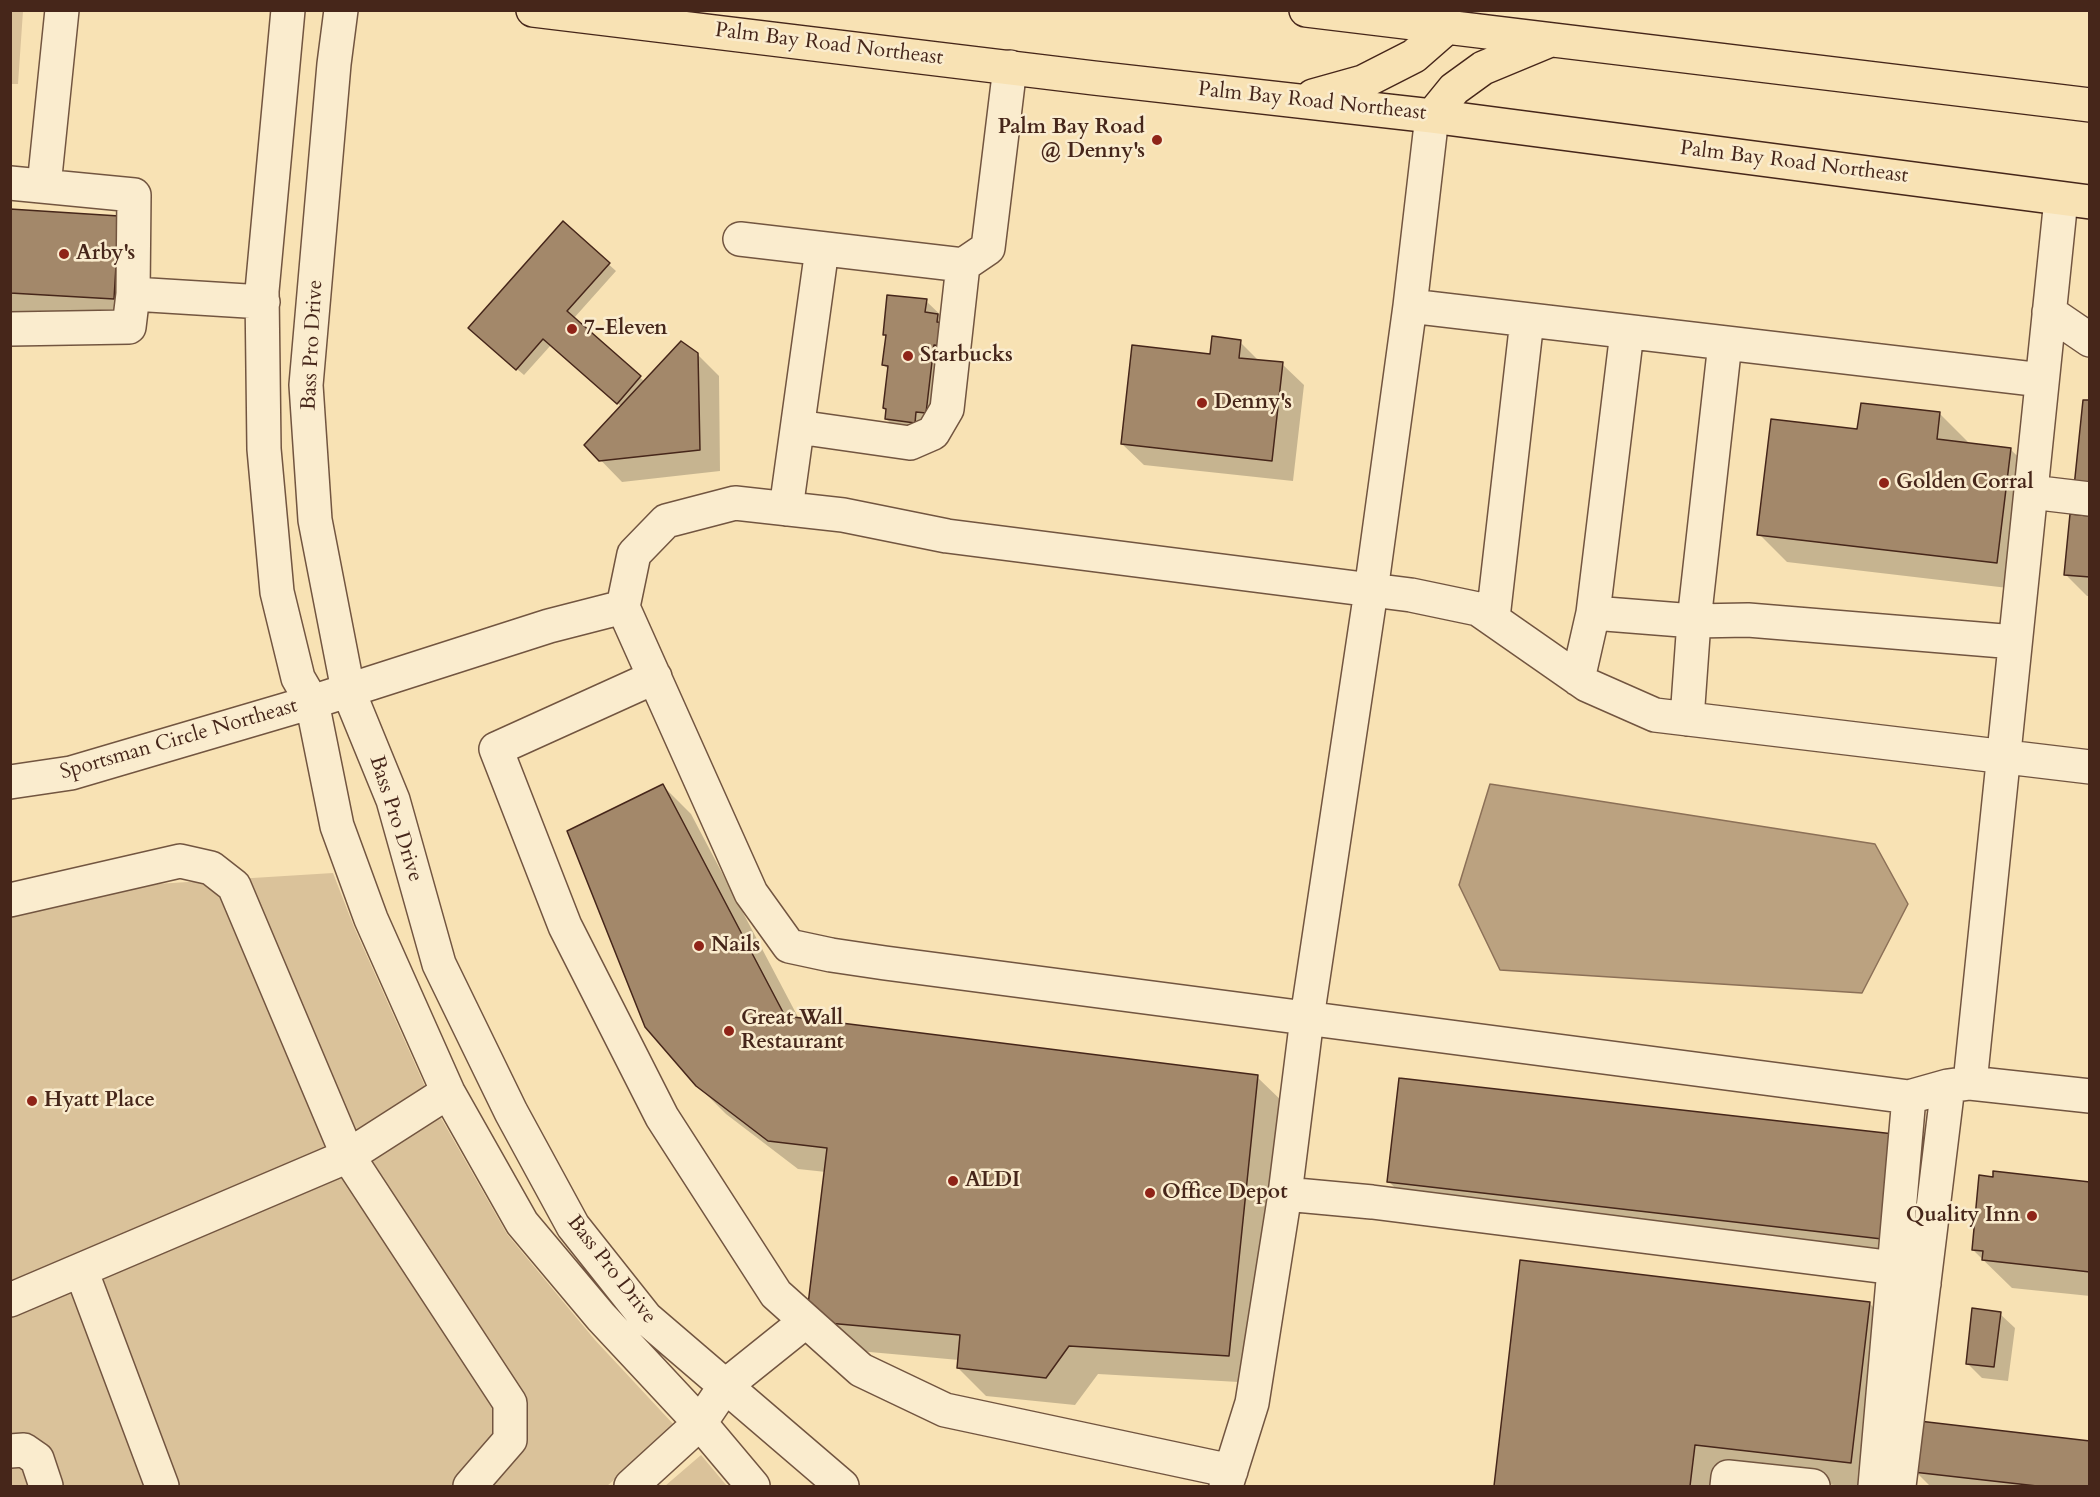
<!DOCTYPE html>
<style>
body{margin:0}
#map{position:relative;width:2100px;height:1497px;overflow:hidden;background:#f8e2b4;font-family:Cardo,serif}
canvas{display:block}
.frame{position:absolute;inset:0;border:12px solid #46261a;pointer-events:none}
</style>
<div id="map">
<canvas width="2100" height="1497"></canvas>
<div class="frame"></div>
</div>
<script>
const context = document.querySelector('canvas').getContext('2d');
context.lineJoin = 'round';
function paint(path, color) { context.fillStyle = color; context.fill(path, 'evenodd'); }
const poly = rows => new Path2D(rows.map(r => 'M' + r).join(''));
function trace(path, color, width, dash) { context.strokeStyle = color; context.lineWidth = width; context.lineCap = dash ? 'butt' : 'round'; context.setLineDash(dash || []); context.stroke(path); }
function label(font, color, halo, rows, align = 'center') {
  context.font = font + ' Cardo,serif'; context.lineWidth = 5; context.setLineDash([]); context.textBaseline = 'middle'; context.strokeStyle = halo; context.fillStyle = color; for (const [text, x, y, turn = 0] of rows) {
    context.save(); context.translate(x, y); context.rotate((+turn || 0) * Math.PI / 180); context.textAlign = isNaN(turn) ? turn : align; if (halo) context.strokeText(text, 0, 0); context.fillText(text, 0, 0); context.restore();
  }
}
paint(poly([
 [10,11,23,11,18,84,11,84],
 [333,873,354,927,432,1102,507,1234,595,1340,675,1426,607,1486,11,1486,11,893],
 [701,1455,727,1486,665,1486]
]), '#dac29a');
const water = poly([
 [1490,784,1875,844,1908,904,1862,993,1500,970,1459,885,1490,784]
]);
paint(water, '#bba280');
trace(water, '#8c7057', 1.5);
paint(poly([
 [10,211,119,217,135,320,10,312],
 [563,223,616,271,574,318,645,382,697,354,719,376,720,471,622,482,586,445,622,407,551,345,524,375,477,335],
 [926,301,948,322,947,434,908,440,886,419,887,411,884,408,889,370,884,365,887,337,884,334],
 [1240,342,1260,362,1282,364,1304,385,1293,481,1144,465,1122,444,1211,356],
 [1940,414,1968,442,1968,444,2010,449,2039,477,2025,590,1787,562,1759,534],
 [2090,517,2090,596,2087,596,2065,574],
 [663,786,691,814,799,1019,1257,1077,1286,1105,1256,1383,1098,1374,1075,1405,986,1396,958,1368,959,1360,836,1349,808,1320,826,1172,798,1169,726,1114,697,1085],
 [1893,1136,1922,1164,1910,1266,1417,1209,1388,1181],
 [2090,1183,2090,1296,2012,1288,1973,1250],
 [1522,1262,1869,1303,1897,1331,1879,1486,1843,1486,1723,1472,1721,1486,1495,1486],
 [2000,1314,2015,1328,2008,1381,1982,1378,1968,1364],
 [2090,1442,2090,1486,1930,1486,1915,1471]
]), '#0003');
const building = poly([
 [10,209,119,216,114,299,10,293,10,209],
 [563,221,610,263,567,311,641,376,617,404,543,339,516,370,468,328,563,221],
 [887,295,927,299,925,312,938,314,937,322,949,324,946,347,934,345,926,413,916,412,915,423,885,419,886,409,883,408,888,366,882,365,886,335,883,335,887,295],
 [1212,336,1241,340,1239,358,1283,362,1272,461,1121,444,1132,345,1210,354,1212,336],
 [681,341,698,353,700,450,599,461,584,445,681,341],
 [2083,400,2090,400,2090,489,2074,487,2083,400],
 [1861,403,1940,412,1937,439,2011,448,1997,563,1757,535,1771,419,1857,429,1861,403],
 [2070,514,2090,516,2090,577,2064,575,2070,514],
 [663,784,785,1016,1258,1075,1229,1356,1069,1346,1046,1378,957,1368,960,1335,806,1321,827,1148,768,1141,696,1086,645,1027,567,831,663,784],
 [1399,1078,1894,1134,1882,1239,1387,1182,1399,1078],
 [1993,1171,2090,1182,2090,1272,1982,1260,1983,1251,1972,1250,1979,1175,1993,1177,1993,1171],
 [1520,1260,1870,1302,1851,1463,1695,1445,1690,1486,1494,1486,1520,1260],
 [1972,1308,2001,1312,1994,1367,1966,1364,1972,1308],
 [1919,1421,2090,1441,2090,1486,2037,1486,1913,1472,1919,1421]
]);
paint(building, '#a3886a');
trace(building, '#46261a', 1.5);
const minor = poly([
 [288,10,262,291,264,449,277,592,298,678,312,702,337,826,371,919,448,1092,522,1223,601,1317,700,1423,753,1486],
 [341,10,334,64,306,385,315,520,348,690,393,800,439,964,511,1112,573,1226,646,1318,842,1486],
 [10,183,134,195,133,294,129,327,10,329],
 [44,186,62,10],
 [740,239,963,265,988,248,1010,67],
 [133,294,263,302],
 [1410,306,2042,380],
 [2049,312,2090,340],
 [798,427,910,443,933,433,947,409,963,265],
 [2031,492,2090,499],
 [786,509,822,249],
 [623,607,751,893,789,946,831,955,885,963,1909,1097,1948,1086,1970,1083,2090,1096],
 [1593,613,1694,621,1725,343],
 [1493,618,1527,320],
 [655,677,496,749,565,926,662,1117,776,1294,861,1370,945,1410,1231,1471],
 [1578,679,1593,613,1627,332],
 [1687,719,1694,621,1748,620,2015,642],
 [10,782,71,773,312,702,549,626,623,607,634,554,666,521,735,503,843,515,947,536,1411,595,1478,609,1587,685,1655,715,2090,767],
 [10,900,180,861,211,868,234,886,348,1156,510,1403,510,1440,470,1486],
 [1970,1083,2061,199],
 [1285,1194,1307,1018,1371,591,1410,306,1432,116],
 [81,1270,162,1486],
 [10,1300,348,1156,448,1092],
 [10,1451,24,1450,37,1459,46,1486],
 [631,1486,700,1423,725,1386,806,1321],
 [1226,1486,1252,1403,1285,1194,1372,1202,1895,1268,1924,1284],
 [1727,1486,1728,1477,1813,1486],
 [1875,1486,1909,1097],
 [1899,1486,1948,1086]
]);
const major = poly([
 [533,10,1094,78,1432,116,2090,202],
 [1306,10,2090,105],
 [1313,96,1363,82,1414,56,1446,28],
 [1432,116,1454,89,1483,68,1548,41]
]);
trace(minor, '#725540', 36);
trace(major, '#46261a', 36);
trace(minor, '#faecce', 33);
trace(major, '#f8e2b4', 33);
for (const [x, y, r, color] of [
 [1157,140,6,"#8f2418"],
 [64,254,6,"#8f2418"],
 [572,329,6,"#8f2418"],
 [908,356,6,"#8f2418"],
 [1202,403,6,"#8f2418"],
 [1884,483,6,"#8f2418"],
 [699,946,6,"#8f2418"],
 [729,1031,6,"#8f2418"],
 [32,1101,6,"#8f2418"],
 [953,1181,6,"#8f2418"],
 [1150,1193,6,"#8f2418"],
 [2032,1216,6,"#8f2418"]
]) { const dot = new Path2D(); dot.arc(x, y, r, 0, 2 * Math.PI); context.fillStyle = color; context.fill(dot); trace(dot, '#faecce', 2); }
label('21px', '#46261a', '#faecce', [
 ["Palm Bay Road Northeast",829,45,7],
 ["Palm Bay Road Northeast",1312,102,6],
 ["Palm Bay Road Northeast",1794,163,7],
 ["Bass Pro Drive",313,345,-87],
 ["Sportsman Circle Northeast",179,740,-16],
 ["Bass Pro Drive",395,819,72],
 ["Bass Pro Drive",611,1270,52]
]);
label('bold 21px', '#46261a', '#faecce', [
 ["Palm Bay Road",1145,128,"right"],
 ["@ Denny's",1145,152,"right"],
 ["Arby's",76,254],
 ["7-Eleven",584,329],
 ["Starbucks",920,356],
 ["Denny's",1214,403],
 ["Golden Corral",1896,483],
 ["Nails",711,946],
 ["Great Wall",741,1019],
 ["Restaurant",741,1043],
 ["Hyatt Place",44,1101],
 ["ALDI",965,1181],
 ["Office Depot",1162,1193],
 ["Quality Inn",2020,1216,"right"]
], 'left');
</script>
